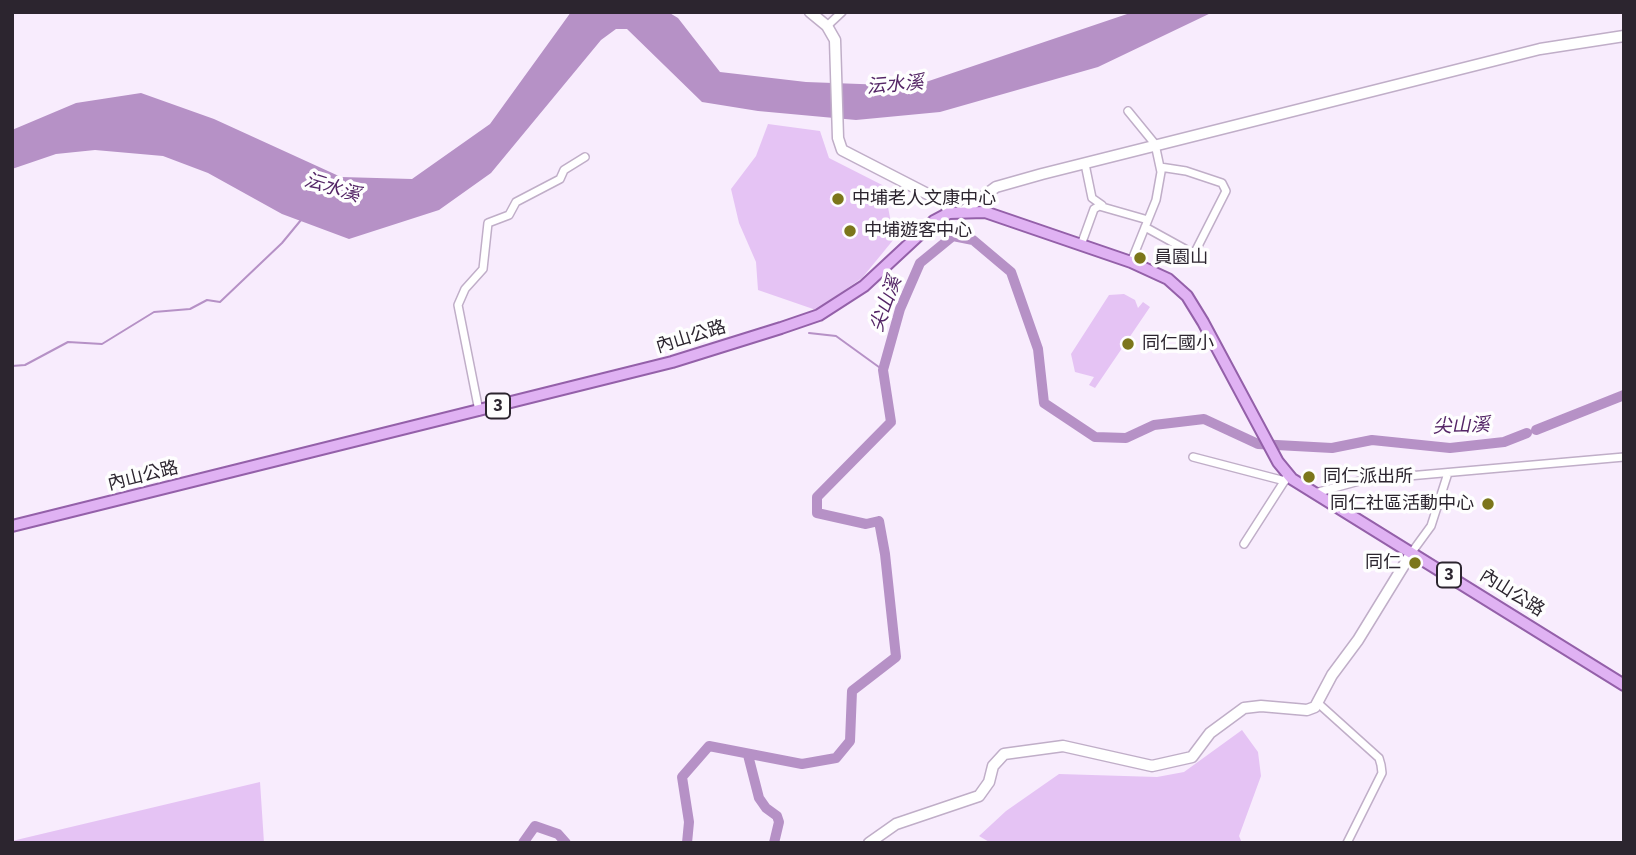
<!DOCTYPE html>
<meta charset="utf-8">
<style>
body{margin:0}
#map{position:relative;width:1636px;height:855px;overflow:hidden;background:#f8ecfd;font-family:"IBM Plex Sans",sans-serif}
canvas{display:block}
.frame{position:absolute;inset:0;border:14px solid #2c252f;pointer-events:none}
</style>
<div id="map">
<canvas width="1636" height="855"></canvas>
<div class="frame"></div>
</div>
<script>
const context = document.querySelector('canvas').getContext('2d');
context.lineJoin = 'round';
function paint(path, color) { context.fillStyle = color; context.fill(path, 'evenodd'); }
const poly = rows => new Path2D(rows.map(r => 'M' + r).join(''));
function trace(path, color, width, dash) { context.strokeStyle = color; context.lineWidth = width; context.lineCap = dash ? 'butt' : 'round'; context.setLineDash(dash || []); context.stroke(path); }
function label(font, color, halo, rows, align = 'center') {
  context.font = font + ' "IBM Plex Sans","Noto Sans TC",sans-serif'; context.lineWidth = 7; context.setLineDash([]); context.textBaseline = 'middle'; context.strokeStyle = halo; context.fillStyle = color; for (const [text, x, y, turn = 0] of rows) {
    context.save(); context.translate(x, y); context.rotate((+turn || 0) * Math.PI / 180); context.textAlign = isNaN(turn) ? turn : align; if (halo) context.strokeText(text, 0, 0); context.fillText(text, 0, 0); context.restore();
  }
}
paint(poly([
 [768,124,820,131,829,158,892,190,888,207,894,239,862,278,816,310,758,290,756,262,739,223,731,189,756,156],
 [1124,294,1135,300,1138,308,1143,302,1150,307,1095,388,1089,385,1094,377,1075,372,1071,354,1109,295],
 [1242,730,1258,752,1261,776,1239,836,1242,843,991,843,979,836,1006,811,1059,774,1157,777,1184,772],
 [260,782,264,843,12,843,12,841]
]), '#e5c3f4');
paint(poly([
 [571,12,668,12,678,18,720,72,806,82,914,86,1133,12,1213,12,1098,67,940,112,856,120,758,111,702,102,627,29,616,29,601,40,491,173,439,210,349,239,282,214,208,173,163,156,95,150,56,154,12,169,12,130,76,103,141,93,214,119,341,177,412,179,490,124]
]), '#b691c6');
trace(poly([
 [809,333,836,336,883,370],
 [12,366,25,365,68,342,102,344,154,312,190,309,207,300,220,302,282,243,301,220]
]), '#b691c6', 2);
trace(poly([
 [1536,430,1624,395],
 [748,755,759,798,766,808,777,816,779,822,774,843],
 [523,843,535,826,558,834,566,843],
 [687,843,689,822,682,777,709,746,802,764,836,758,850,741,852,691,896,657,885,554,879,521,866,524,817,513,817,497,891,422,883,370,900,309,920,263,953,236,973,240,1011,272,1038,349,1044,403,1095,437,1126,438,1154,425,1204,419,1258,444,1332,448,1372,440,1450,448,1504,442,1527,433]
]), '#b691c6', 10);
const street = poly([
 [827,26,842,12],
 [1128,111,1155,144,1161,172,1156,200,1131,262],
 [1085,164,1092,198,1102,205],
 [1145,227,1194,254,1226,191,1222,183,1186,171,1160,167],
 [1081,245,1094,209,1099,206,1148,220],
 [479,411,458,305,465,289,483,269,488,223,509,215,516,202,560,179,564,170,585,157],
 [1193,457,1285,481],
 [1315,493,1363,480,1624,457],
 [1244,544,1287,477],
 [1412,552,1431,526,1448,473],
 [1319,704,1379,758,1381,765,1382,773,1347,843]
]);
const secondary = poly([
 [810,12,827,26,835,40,838,138,842,150,945,203,949,213],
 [962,212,996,187,1042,174,1540,49,1624,36],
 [869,843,896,824,979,796,989,782,993,766,1004,754,1063,746,1152,766,1192,757,1210,733,1244,708,1261,706,1307,710,1315,707,1332,675,1358,640,1412,552]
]);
const primary = poly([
 [12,526,672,362,781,328,819,315,864,286,934,221,949,213,985,212,1131,262,1168,279,1187,296,1203,322,1278,462,1292,479,1624,685]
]);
trace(street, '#c0aec8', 10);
trace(secondary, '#c0aec8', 13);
trace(primary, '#9460a9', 14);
trace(street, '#fff', 7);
trace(secondary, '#fff', 10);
trace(primary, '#e0b2f3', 10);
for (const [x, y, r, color] of [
 [838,199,7,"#7c761b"],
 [850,231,7,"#7c761b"],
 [1140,258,7,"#7c761b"],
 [1128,344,7,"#7c761b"],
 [1309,477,7,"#7c761b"],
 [1488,504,7,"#7c761b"],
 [1415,563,7,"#7c761b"]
]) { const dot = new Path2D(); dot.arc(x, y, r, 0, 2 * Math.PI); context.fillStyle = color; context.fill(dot); trace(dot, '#fefefe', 2.5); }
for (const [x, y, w] of [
 [498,406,24],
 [1449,575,24]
]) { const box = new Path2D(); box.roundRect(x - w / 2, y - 12.5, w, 25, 5); context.fillStyle = '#fefefe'; context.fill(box); trace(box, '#2c252f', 2); }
label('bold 16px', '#2c252f', null, [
 ["3",498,406],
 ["3",1449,575]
]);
label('18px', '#2c252f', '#fefefe', [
 ["中埔老人文康中心",852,199],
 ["中埔遊客中心",864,231],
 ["員園山",1154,258],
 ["同仁國小",1142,344],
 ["同仁派出所",1323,477],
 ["同仁社區活動中心",1474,504,"right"],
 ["同仁",1401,563,"right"]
], 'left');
label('18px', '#2c252f', '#fefefe', [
 ["內山公路",691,337,-17],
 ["內山公路",143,476,-14],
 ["內山公路",1512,593,32]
]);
label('italic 19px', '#542566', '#fefefe', [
 ["沄水溪",895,85,-5],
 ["沄水溪",332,188,17],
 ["尖山溪",886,304,-70],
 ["尖山溪",1461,426,-2]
]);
</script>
